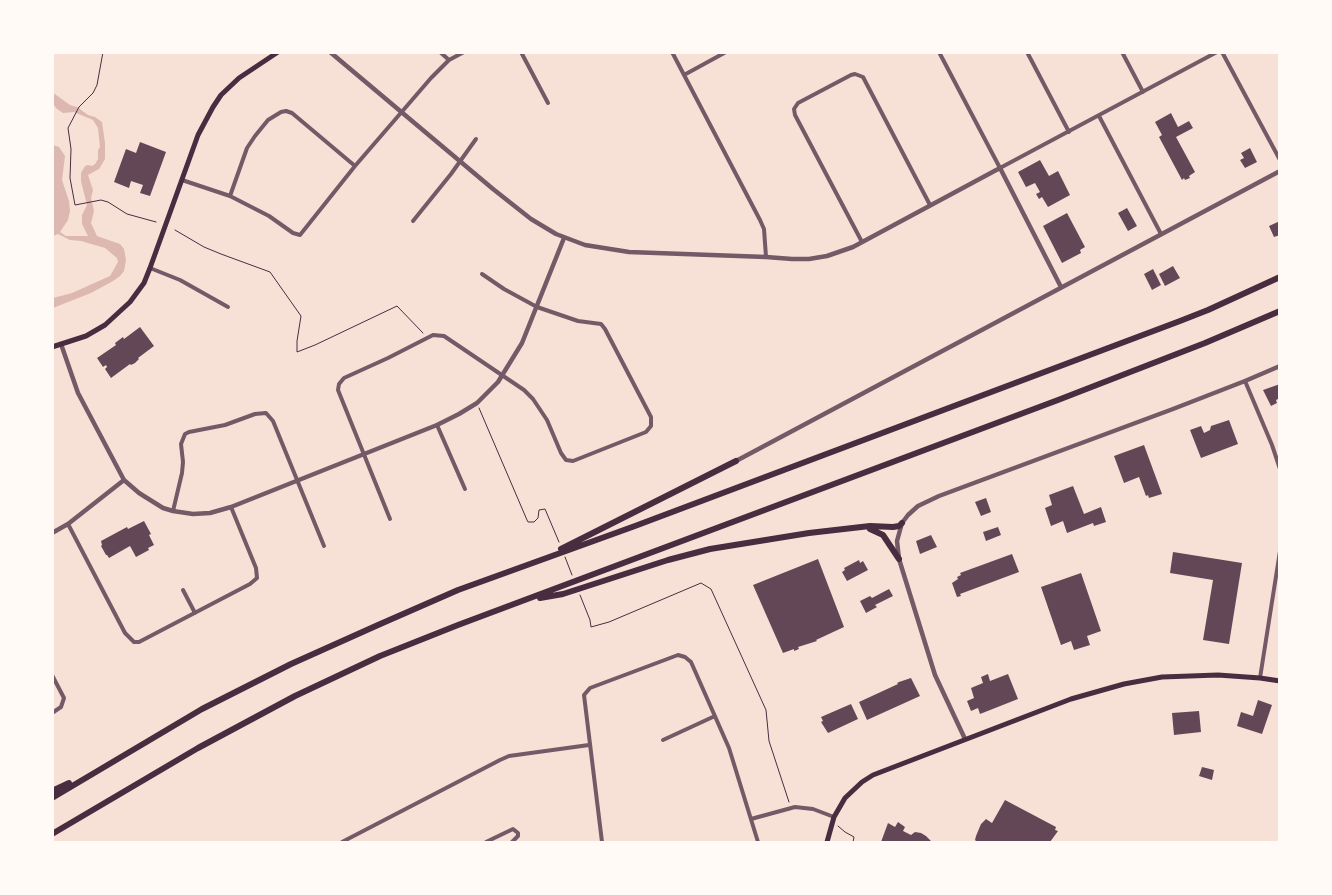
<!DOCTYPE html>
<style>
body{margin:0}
#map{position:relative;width:1332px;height:895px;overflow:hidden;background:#f7e1d7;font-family:"Archivo Narrow",sans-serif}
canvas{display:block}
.frame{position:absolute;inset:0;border:54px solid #fffaf5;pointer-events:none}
</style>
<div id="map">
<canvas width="1332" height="895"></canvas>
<div class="frame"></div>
</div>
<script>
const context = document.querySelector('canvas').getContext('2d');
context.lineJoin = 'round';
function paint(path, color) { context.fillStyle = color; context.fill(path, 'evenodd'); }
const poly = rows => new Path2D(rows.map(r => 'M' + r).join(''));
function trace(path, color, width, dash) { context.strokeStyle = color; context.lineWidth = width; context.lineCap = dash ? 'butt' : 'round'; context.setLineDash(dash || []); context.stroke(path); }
paint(poly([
 [52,92,70,105,77,107,88,115,95,117,102,122,105,143,105,159,99,169,88,175,93,190,91,198,94,211,91,223,97,236,120,244,124,249,126,260,124,271,120,276,113,281,91,293,53,308,53,298,72,293,110,276,118,262,117,258,105,248,81,241,70,240,58,234,53,236,53,145,59,147,65,156,62,180,69,201,70,211,68,220,60,232,66,236,88,236,82,224,82,215,87,205,81,181,81,173,85,166,88,165,92,166,95,164,98,159,98,150,100,147,98,128,93,120,74,112,63,113,57,109,53,104]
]), '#dcb8b0');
paint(poly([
 [1171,113,1178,127,1189,121,1193,128,1176,137,1195,172,1189,176,1190,178,1185,180,1184,178,1182,180,1159,137,1162,135,1155,122],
 [140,142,166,152,150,196,140,193,143,185,131,181,129,188,114,182,126,149,136,153],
 [1250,148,1257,162,1245,168,1240,160,1244,158,1241,153],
 [1040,160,1049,176,1058,171,1070,195,1048,207,1042,197,1039,199,1036,194,1040,192,1035,183,1026,187,1018,172],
 [1127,208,1137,226,1128,231,1118,213],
 [1067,213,1085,247,1080,250,1081,253,1062,263,1043,226],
 [1280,221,1280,235,1274,237,1269,226],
 [1173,266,1180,278,1165,286,1159,274],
 [1153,269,1161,285,1152,290,1144,274],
 [140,327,154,346,138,358,139,359,135,363,131,365,130,364,111,378,105,369,107,367,106,365,103,367,97,358,116,345,115,343,123,337,124,339],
 [1280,384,1280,398,1276,400,1277,403,1271,406,1263,390],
 [1229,420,1238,444,1201,458,1190,430,1201,426,1204,433,1210,430,1211,426],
 [1144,445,1162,494,1149,498,1148,495,1146,496,1139,477,1124,483,1114,456],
 [1073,486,1084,514,1101,507,1106,522,1094,526,1093,523,1067,533,1063,521,1051,526,1045,508,1052,505,1049,495],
 [986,498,991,512,981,516,975,502],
 [144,521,151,534,149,535,154,545,148,548,149,550,136,557,130,546,109,558,107,555,106,555,101,546,102,545,101,541,127,527,128,529],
 [998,527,1001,535,986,541,983,532],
 [931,535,937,547,920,554,916,541],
 [1173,552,1242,563,1229,644,1203,640,1213,580,1170,573],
 [1012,554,1019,572,960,594,961,596,957,597,952,583,958,579,957,577,961,575,960,573],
 [818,559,844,627,816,640,817,641,798,647,799,649,794,651,794,649,783,653,753,585],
 [859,560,860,563,863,561,868,570,847,581,842,572,845,570,844,568],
 [1081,573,1101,631,1087,636,1090,645,1074,650,1071,641,1061,645,1041,587],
 [889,589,893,596,875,605,877,607,866,613,860,601,870,596,872,598],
 [988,674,990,681,1008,674,1018,699,980,714,978,708,971,711,967,701,974,698,971,688,983,683,981,677],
 [911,678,920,696,867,720,859,702,898,684,897,683,899,682],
 [1258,700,1272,705,1262,734,1237,726,1241,712,1253,716],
 [851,704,858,719,828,733,821,722,823,721,821,717],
 [1199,711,1201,732,1174,735,1172,713],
 [1202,767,1214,770,1212,780,1199,776],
 [1005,800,1056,827,1055,830,1058,831,1050,842,977,842,975,840,976,836,981,824,986,819,992,823],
 [898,822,905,827,903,831,911,835,915,832,921,833,926,836,932,842,881,842,888,823,895,827]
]), '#644757');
trace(poly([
 [103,52,97,85,93,93,79,107,68,128,71,149,70,178,75,205,101,200,108,202,127,214,156,222],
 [175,230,204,247,221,254,270,272,301,316,297,341,297,352,315,345,397,306,423,333],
 [479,408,527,520,528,522,534,522,538,518,539,510,545,509,559,542],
 [565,557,572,575],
 [580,595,590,620,591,627,609,622,701,583,711,589,766,710,769,741,789,802],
 [838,826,845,832,854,837,853,842]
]), '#4a2c40', 1);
trace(poly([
 [440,52,449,60],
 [521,52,548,103],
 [672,52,760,220,764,229,766,257],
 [939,52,1000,168,1217,52],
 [1027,52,1069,132],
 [1122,52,1143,92],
 [1222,52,1280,160],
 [684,75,726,52],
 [1099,116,1161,234],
 [182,180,230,196,269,216,293,233,300,235,355,166,431,78,449,60,464,52],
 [230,196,247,148,255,136,268,120,281,112,286,111,292,113,355,166],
 [413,221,451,174,476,139],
 [862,242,795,115,794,109,798,103,851,75,855,74,863,77,930,205],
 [150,268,180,280,228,307],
 [1245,381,1272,445,1280,469],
 [437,425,465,489],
 [173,511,182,473,183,462,181,444,185,434,189,432,225,425,255,414,266,413,273,421,324,546],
 [390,519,338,390,339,384,344,378,388,358,433,335,444,336,524,390,533,399,547,420,561,453,566,460,573,461,646,432,651,426,651,417,605,329,601,324,578,321,537,307,504,289,482,274],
 [68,524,125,633,134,642,139,642,250,584,257,578,256,568,231,507],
 [183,590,195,613],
 [52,675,64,698,61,707,52,713],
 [1260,678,1280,551],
 [663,740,715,716],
 [751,819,795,807,813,809,834,817],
 [342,842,500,760,509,756,589,745],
 [486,842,513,829,518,833,518,836,512,842],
 [602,842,584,695,590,688,678,655,685,657,691,662,729,748,758,842]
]), '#755966', 4);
trace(poly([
 [330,52,493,189,531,219,556,234,585,245,629,252,766,257,792,259,809,259,827,256,853,247,1000,168,1061,287],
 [61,344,78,393,124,480,139,493,163,508,173,511,193,514,210,513,231,507,437,425,459,414,477,403,498,382,522,343,564,238],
 [736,461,1280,171],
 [52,533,68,524,124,480],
 [965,739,935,675,899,559,897,541,902,523,908,515,918,506,939,496,1173,409,1245,381,1280,366]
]), '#755966', 4.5);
trace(poly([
 [52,347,86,336,105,325,130,302,144,283,150,268,198,135,213,107,221,95,239,78,278,52],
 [827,842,834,817,845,798,862,782,873,775,1071,699,1124,684,1162,677,1218,675,1260,678,1280,681]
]), '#4a2c40', 5);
trace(poly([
 [870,529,883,535,899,559],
 [561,549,736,461],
 [540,598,563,594,668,560,710,549,809,533,870,526,893,527,899,526,902,523],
 [52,791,69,783],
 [52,798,202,709,291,664,378,625,458,590,635,526,1180,321,1208,310,1280,277],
 [52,834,198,748,295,696,380,656,458,625,1058,400,1205,343,1280,311]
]), '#4a2c40', 6);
</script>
